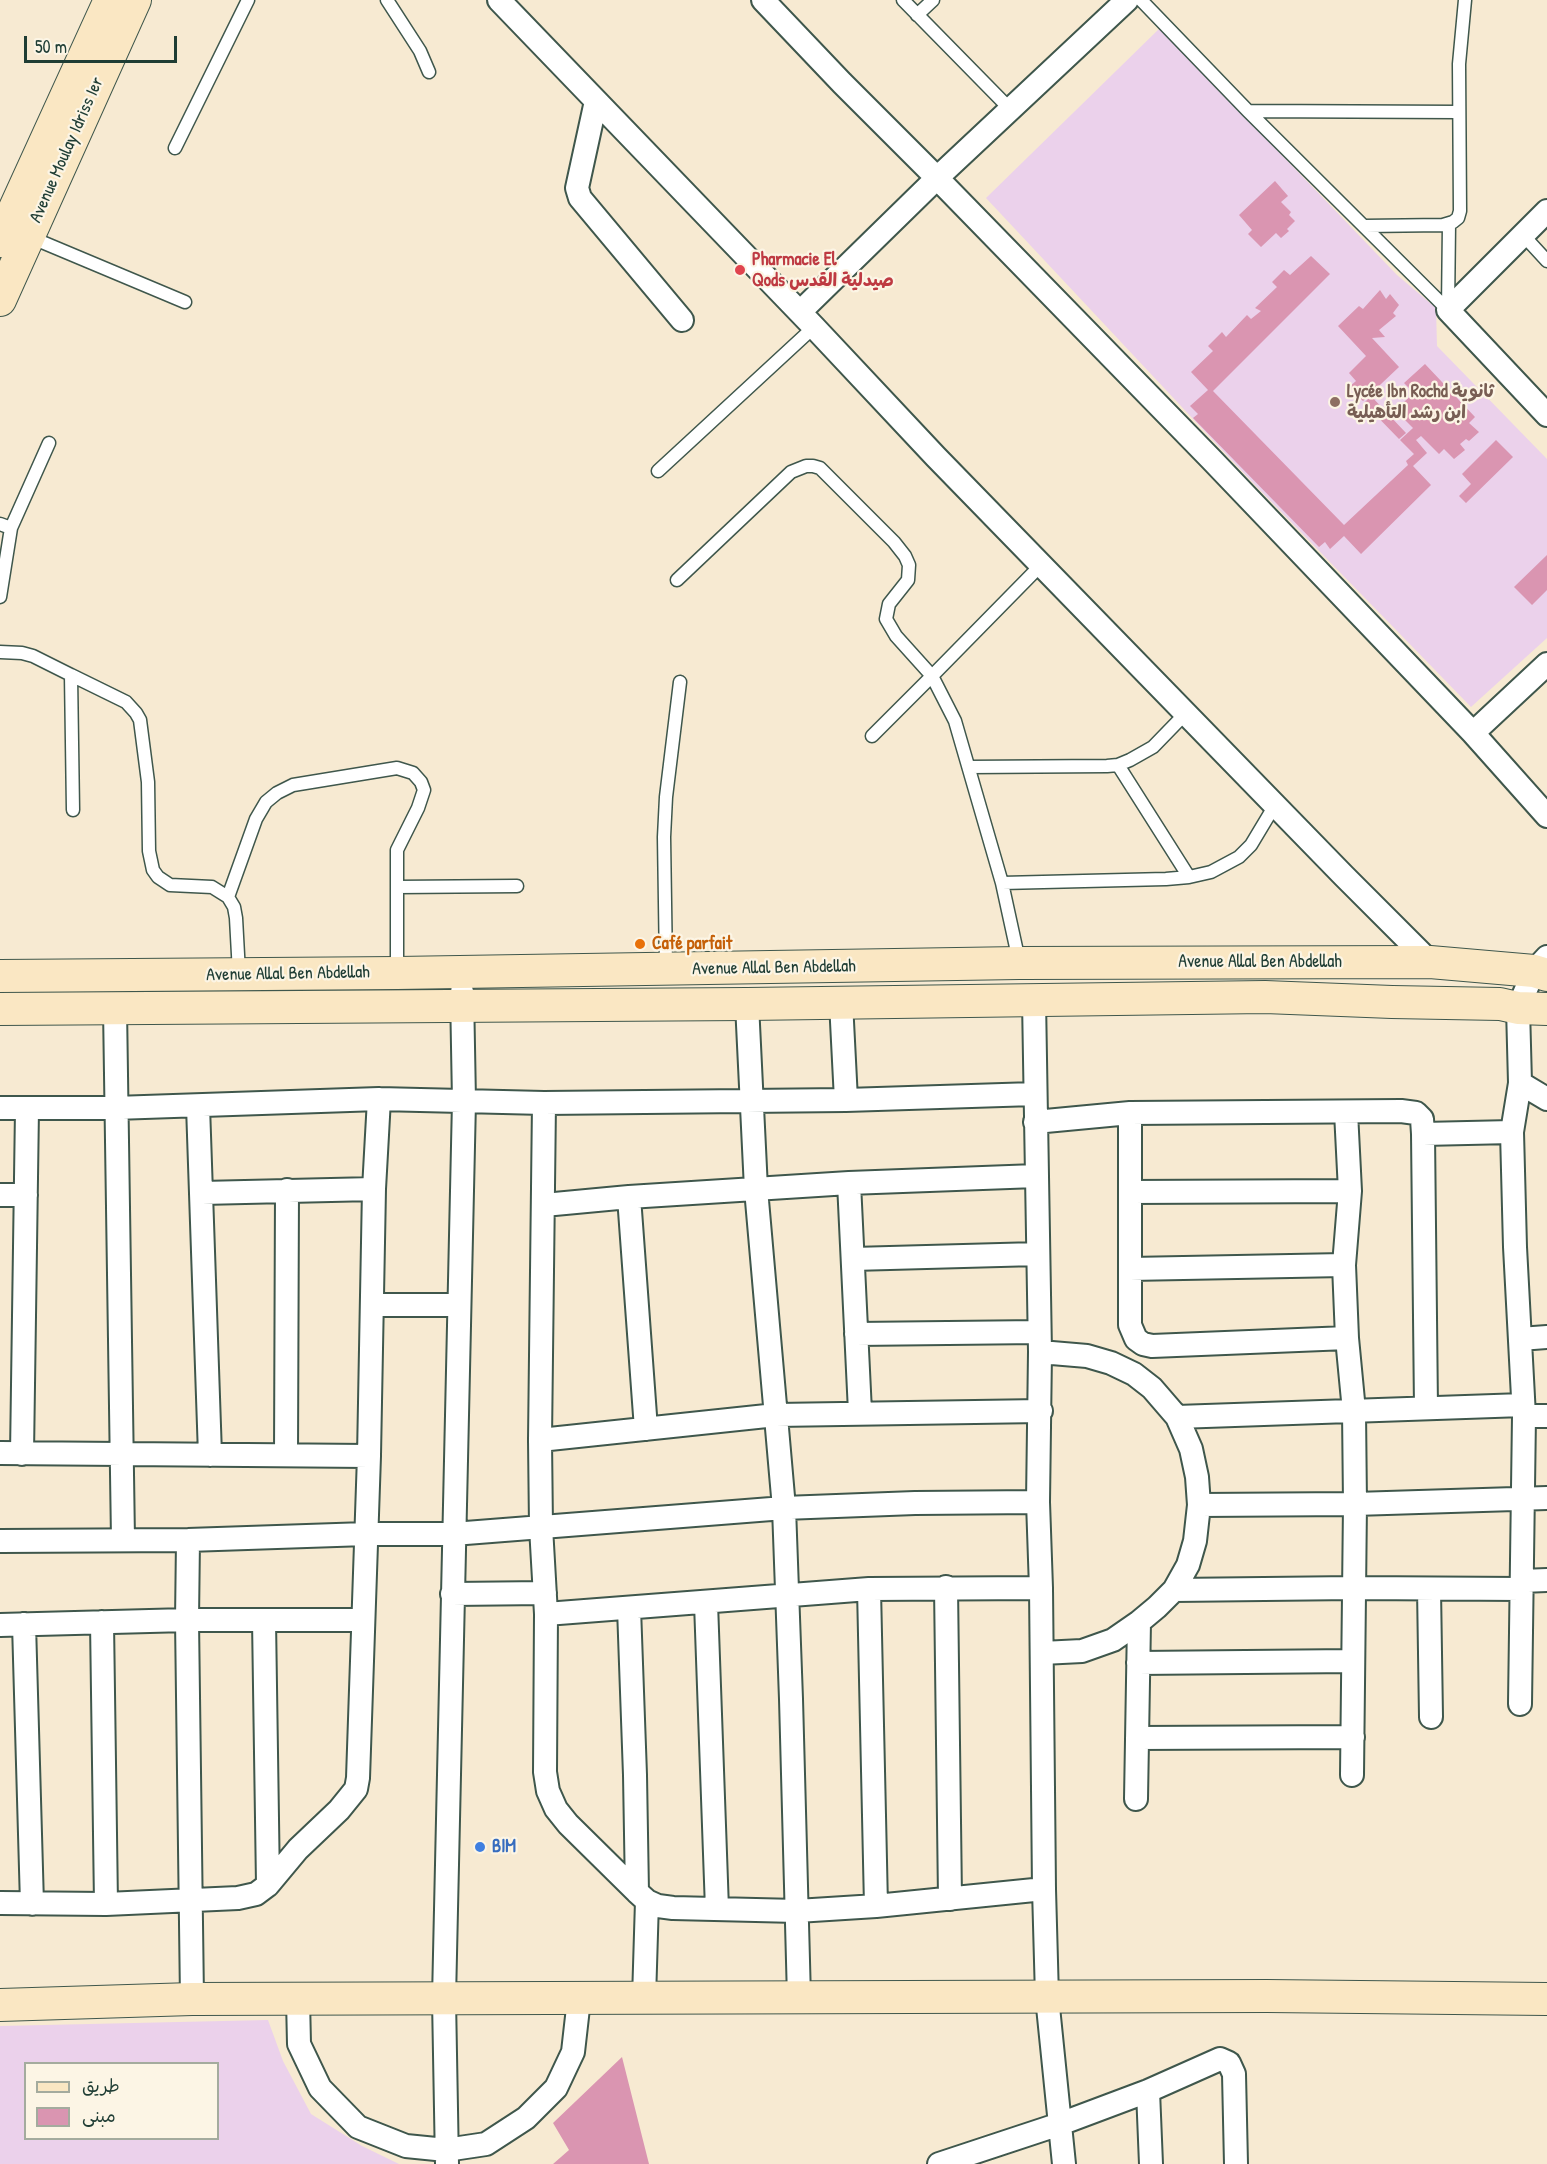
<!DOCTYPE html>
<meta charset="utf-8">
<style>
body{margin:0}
#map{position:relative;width:1547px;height:2164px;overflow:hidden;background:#f7ead2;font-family:"Patrick Hand","Playpen Sans Arabic",sans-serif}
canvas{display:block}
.legend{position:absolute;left:24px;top:2062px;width:195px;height:78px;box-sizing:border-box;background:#fcf5e5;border:2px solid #a4ab9e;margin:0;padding:8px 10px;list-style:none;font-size:18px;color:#1f3d34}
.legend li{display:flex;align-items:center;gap:12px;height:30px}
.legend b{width:30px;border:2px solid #a4ab9e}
.scale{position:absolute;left:24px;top:36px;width:153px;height:27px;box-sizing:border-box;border:3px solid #1f3d34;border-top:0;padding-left:8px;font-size:18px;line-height:21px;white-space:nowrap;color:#1f3d34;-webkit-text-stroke:4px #fcf5e5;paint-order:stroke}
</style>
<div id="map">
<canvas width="1547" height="2164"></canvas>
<ul class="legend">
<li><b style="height:8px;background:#fae7c3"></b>طريق</li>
<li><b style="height:16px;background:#da95b1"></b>مبنى</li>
</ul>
<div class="scale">50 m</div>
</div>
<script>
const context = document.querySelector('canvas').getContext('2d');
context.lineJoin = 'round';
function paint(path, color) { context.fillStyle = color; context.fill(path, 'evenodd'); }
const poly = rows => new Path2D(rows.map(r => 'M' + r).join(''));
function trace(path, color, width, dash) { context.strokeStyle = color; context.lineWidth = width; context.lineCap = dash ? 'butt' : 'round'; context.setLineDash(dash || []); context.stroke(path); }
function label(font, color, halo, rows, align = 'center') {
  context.font = font + ' "Patrick Hand","Playpen Sans Arabic",sans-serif'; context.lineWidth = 4.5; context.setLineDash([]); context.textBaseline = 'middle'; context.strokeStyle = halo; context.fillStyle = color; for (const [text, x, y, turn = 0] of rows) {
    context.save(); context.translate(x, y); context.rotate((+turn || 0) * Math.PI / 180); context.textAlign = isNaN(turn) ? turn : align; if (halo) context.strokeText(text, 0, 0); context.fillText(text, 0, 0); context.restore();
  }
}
paint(poly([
 [1160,28,1397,275,1436,308,1437,346,1547,459,1547,638,1471,707,1254,484,986,198],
 [268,2020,283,2061,311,2114,362,2146,399,2164,0,2164,0,2026],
 [26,2064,218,2064,218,2138,26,2138]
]), '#ebd1eb');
paint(poly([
 [1275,181,1288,196,1281,202,1291,212,1289,215,1295,221,1287,229,1289,231,1281,238,1276,233,1261,247,1248,234,1252,230,1239,215],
 [1311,256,1330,274,1213,391,1344,525,1408,465,1406,461,1414,454,1400,440,1413,428,1395,410,1414,393,1404,383,1425,364,1475,417,1469,423,1479,432,1469,441,1466,439,1460,444,1465,450,1454,459,1444,449,1439,454,1421,436,1416,440,1427,453,1413,466,1431,485,1361,554,1344,536,1330,549,1325,542,1319,547,1193,418,1198,414,1190,406,1208,390,1191,372,1213,351,1208,346,1222,332,1226,337,1247,315,1251,319,1261,311,1255,308,1277,287,1272,282,1284,270,1290,275],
 [1380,290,1386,299,1390,294,1399,305,1393,313,1396,316,1379,330,1385,337,1372,338,1399,367,1363,401,1349,387,1356,381,1349,373,1366,356,1338,326,1359,306,1363,309],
 [1371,396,1406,433,1399,439,1364,403],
 [1496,440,1513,457,1466,503,1459,496,1471,484,1462,474],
 [1547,555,1547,590,1532,605,1514,587],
 [622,2057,649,2164,553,2164,569,2150,553,2123]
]), '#da95b1');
const lane = poly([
 [387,0,420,51,429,72],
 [903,0,1010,109],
 [1141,0,1248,111,1448,310],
 [917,15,933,0],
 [1248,111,1459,112],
 [175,148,248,0],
 [1365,226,1443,225,1453,222,1458,218,1460,211,1459,64,1465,0],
 [1524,236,1547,261],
 [30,237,185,302],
 [1448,309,1449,224],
 [658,471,814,327],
 [0,524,11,528,0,597],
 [11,528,49,443],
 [677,580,791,472,806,466,813,466,820,468,894,542,905,556,909,565,908,580,889,604,886,619,896,636,932,676,872,736],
 [0,652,22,653,33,656,71,675,73,810],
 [71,675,126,702,136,713,140,720,148,782,149,851,153,870,158,877,170,885,212,887,228,897,234,907,236,918,239,973],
 [1118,765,1189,877],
 [969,767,1107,766,1118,765,1130,760,1153,747,1186,713],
 [1002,883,1166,879,1189,877,1211,872,1239,857,1251,845,1275,805],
 [397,887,517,886],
 [228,897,256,819,266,802,277,793,293,785,397,768,413,773,421,782,424,790,418,808,397,850,397,972],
 [1019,961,1002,883,955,721,932,676,1041,565],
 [666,968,664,837,666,797,680,682]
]);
const street = poly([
 [499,0,814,327,936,457,1344,876,1430,962],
 [763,0,842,83,937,178,1210,458,1473,733,1547,816],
 [596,101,577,188,580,198,682,320],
 [1547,211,1448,310,1547,415],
 [800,312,937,178,1127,0],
 [1473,733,1547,664],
 [1034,1000,1040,1352,1038,1502,1041,1588,1044,1889,1047,1997,1064,2164],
 [841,1002,846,1100],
 [747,1004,756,1189,784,1508,791,1699,799,1998],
 [115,1008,123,1539],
 [1520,1083,1547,1099],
 [544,1103,540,1440,541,1527,546,1614,545,1772,548,1791,556,1809,568,1824,637,1892,647,1901,658,1906,673,1908,797,1911,876,1906,1044,1889],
 [198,1106,210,1455],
 [0,1108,115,1108,379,1099,544,1103,846,1100,1034,1094],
 [1346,1112,1350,1191,1344,1265,1347,1338,1354,1411,1355,1504,1352,1775],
 [1130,1113,1130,1325,1136,1339,1143,1344,1152,1346,1347,1338],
 [1035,1122,1130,1113,1401,1111,1416,1113,1422,1119,1423,1134,1426,1408],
 [1423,1134,1512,1132],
 [849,1183,860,1412],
 [1130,1192,1350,1191],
 [202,1193,374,1189],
 [0,1195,26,1195],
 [629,1197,646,1429],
 [544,1205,629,1197,849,1183,1036,1176],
 [853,1259,1037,1254],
 [1130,1269,1344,1265],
 [372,1305,458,1305],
 [856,1334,1039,1332],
 [1520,1339,1547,1337],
 [1040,1352,1087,1356,1111,1363,1134,1374,1152,1388,1177,1417,1191,1449,1197,1477,1199,1505,1195,1541,1188,1565,1174,1590,1157,1607,1139,1622,1113,1640,1082,1651,1042,1653],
 [1524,1416,1547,1416],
 [1177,1417,1523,1405],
 [540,1440,776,1415,1041,1411],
 [0,1453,369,1456],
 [22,1454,27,1109],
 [286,1455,287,1190],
 [1199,1505,1355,1504,1547,1498],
 [188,1540,187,1620,192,1999],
 [0,1541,188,1540,366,1534,453,1534,784,1508,915,1503,1038,1502],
 [1522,1581,1547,1580],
 [946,1587,950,1899],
 [869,1589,876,1906],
 [1429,1589,1431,1717],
 [1174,1590,1354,1588,1522,1589],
 [452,1594,545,1593],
 [706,1603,717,1909],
 [629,1608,635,1775,637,1892],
 [546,1614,869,1589,1041,1588],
 [264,1620,268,1885],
 [102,1622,106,1904],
 [24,1624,32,1904],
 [0,1625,187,1620,363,1620],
 [1138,1663,1353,1661],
 [1520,1704,1524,1416,1515,1247,1512,1132,1520,1083,1518,1008,1534,971,1547,957],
 [1137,1738,1353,1737],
 [1136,1799,1139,1622],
 [0,1903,106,1904,238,1898,256,1894,268,1885,298,1849,339,1810,356,1789,358,1778,369,1456,374,1189,379,1099],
 [298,1999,299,2044,320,2088,358,2127,406,2146,446,2150,486,2144,526,2118,556,2088,573,2052,579,1999],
 [644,1999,647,1901],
 [1148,2091,1151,2164],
 [447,2164,444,1999,464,1101,462,992],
 [939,2164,1060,2124,1148,2091,1220,2059,1229,2063,1234,2074,1236,2164]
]);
const secondary = poly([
 [0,241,110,0],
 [0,300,135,0],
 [0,976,397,973,1019,963,1430,962,1534,971,1547,975],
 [0,1009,747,1004,1265,997,1392,1002,1500,1004,1518,1008,1547,1009],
 [0,2005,192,1999,1267,1996,1547,1999]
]);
trace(lane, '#3f574c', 15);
trace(street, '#3f574c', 26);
trace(secondary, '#3f574c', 34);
trace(lane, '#fff', 12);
trace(street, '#fff', 22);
trace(secondary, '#fae7c3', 32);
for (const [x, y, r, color] of [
 [740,270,6,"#e0444e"],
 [1335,402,6,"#8d6e63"],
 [640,944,6,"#e8710a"],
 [480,1847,6,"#3f7fe0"]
]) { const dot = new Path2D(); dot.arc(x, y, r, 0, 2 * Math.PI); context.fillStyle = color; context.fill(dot); trace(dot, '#fcf5e5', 2); }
label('18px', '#1f3d34', '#fcf5e5', [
 ["Avenue Moulay Idriss Ier",67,150,-66],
 ["Avenue Allal Ben Abdellah",1260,962],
 ["Avenue Allal Ben Abdellah",774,968,-1],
 ["Avenue Allal Ben Abdellah",288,974,-1]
]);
label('bold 18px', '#be3a42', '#fcf5e5', [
 ["Pharmacie El",752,260],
 ["Qods صيدلية القدس",752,281]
], 'left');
label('bold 18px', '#785e54', '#fcf5e5', [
 ["Lycée Ibn Rochd ثانوية",1347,392],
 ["ابن رشد التأهيلية",1347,413]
], 'left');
label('bold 18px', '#c56008', '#fcf5e5', [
 ["Café parfait",652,944]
], 'left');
label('bold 18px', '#366cbe', '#fcf5e5', [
 ["BIM",492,1847]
], 'left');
</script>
